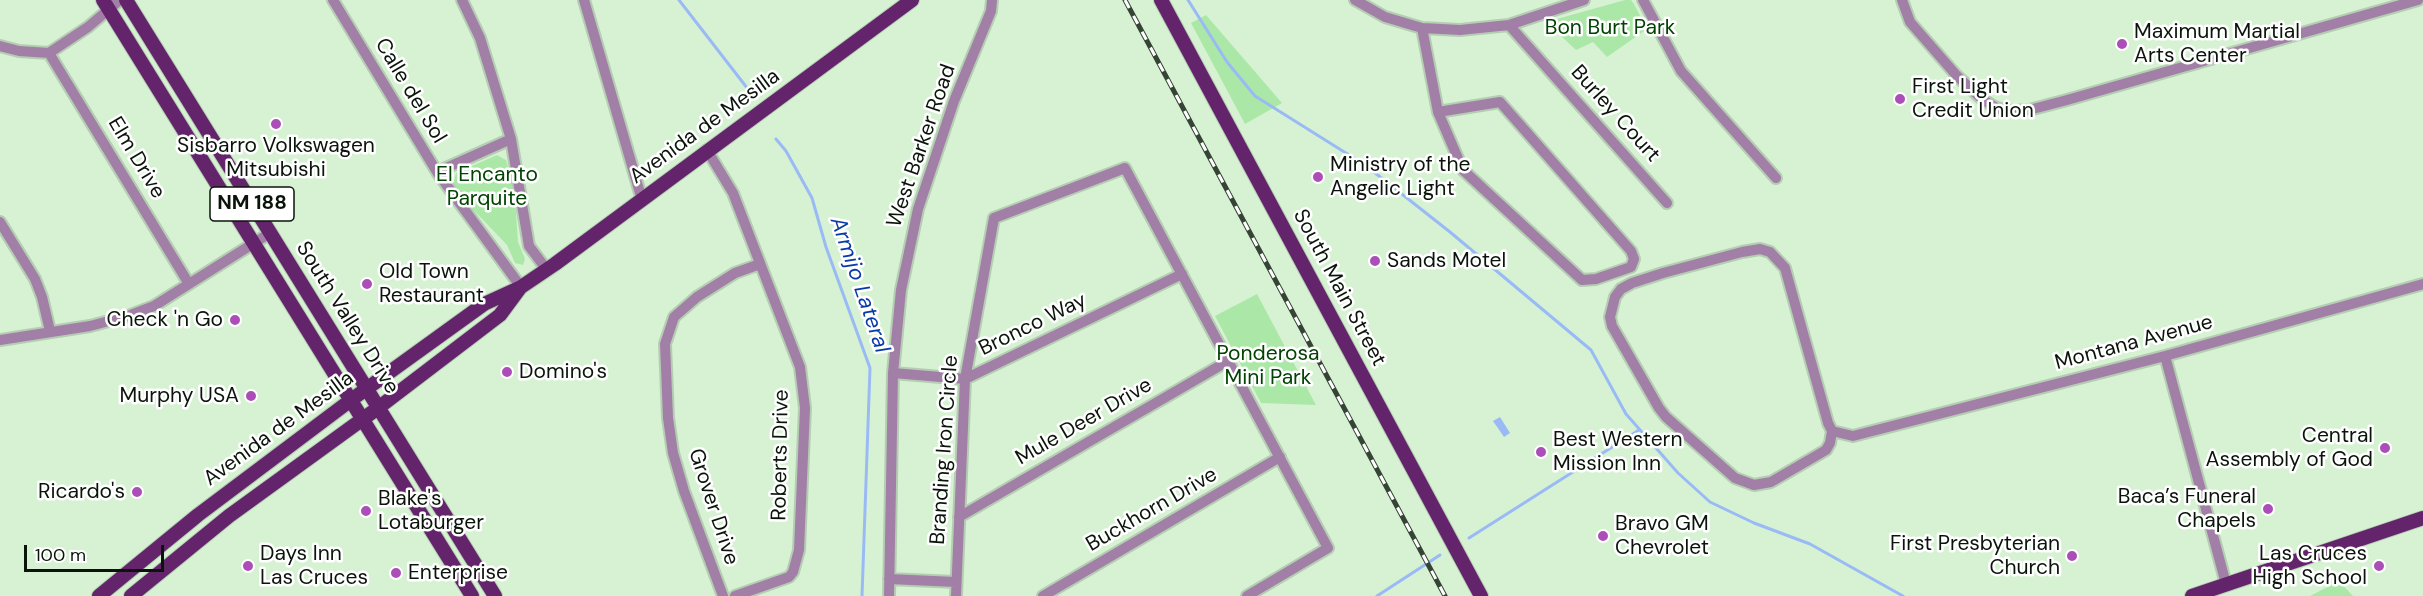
<!DOCTYPE html>
<meta charset="utf-8">
<style>
body{margin:0}
#map{position:relative;width:2423px;height:596px;overflow:hidden;background:#d6f2d3;font-family:"DM Sans",sans-serif}
canvas{display:block}
.scale{position:absolute;left:24px;top:545px;width:140px;height:27px;box-sizing:border-box;border:3px solid #0a140a;border-top:0;padding-left:8px;font-size:18px;line-height:21px;white-space:nowrap;color:#0a140a;-webkit-text-stroke:4px #fff;paint-order:stroke}
</style>
<div id="map">
<canvas width="2423" height="596"></canvas>
<div class="scale">100 m</div>
</div>
<script>
const context = document.querySelector('canvas').getContext('2d');
context.lineJoin = 'round';
function paint(path, color) { context.fillStyle = color; context.fill(path, 'evenodd'); }
const poly = rows => new Path2D(rows.map(r => 'M' + r).join(''));
function trace(path, color, width, dash) { context.strokeStyle = color; context.lineWidth = width; context.lineCap = dash ? 'butt' : 'round'; context.setLineDash(dash || []); context.stroke(path); }
function label(font, color, halo, rows, align = 'center') {
  context.font = font + ' "DM Sans",sans-serif'; context.lineWidth = 5; context.setLineDash([]); context.textBaseline = 'middle'; context.strokeStyle = halo; context.fillStyle = color; for (const [text, x, y, turn = 0] of rows) {
    context.save(); context.translate(x, y); context.rotate((+turn || 0) * Math.PI / 180); context.textAlign = isNaN(turn) ? turn : align; if (halo) context.strokeText(text, 0, 0); context.fillText(text, 0, 0); context.restore();
  }
}
paint(poly([
 [1625,0,1631,0,1634,4,1647,29,1607,57,1593,42,1576,50,1546,22],
 [1206,15,1282,103,1245,124,1191,23],
 [497,155,506,160,514,185,518,242,525,259,523,265,515,263,507,245,464,200,453,184,456,173],
 [1257,294,1316,405,1261,403,1215,316],
 [2339,581,2353,596,2310,596]
]), '#abe8a7');
paint(poly([
 [1500,417,1510,433,1504,437,1493,421]
]), '#9abaf6');
trace(poly([
 [679,0,751,93],
 [1188,0,1227,62,1255,96,1365,165,1450,232,1591,350,1626,414,1678,473,1710,502,1754,523,1810,544,1903,596],
 [776,139,786,151,812,198,826,247,870,368,862,596],
 [1469,538,1639,430],
 [1377,596,1440,555]
]), '#9abaf6', 3);
const minor = poly([
 [333,0,437,172,521,287],
 [462,0,480,38,511,139,529,246,547,270],
 [584,0,642,200],
 [1355,0,1385,17,1422,28,1460,30,1509,25,1584,0],
 [1643,0,1681,71,1776,178],
 [1902,0,1910,22,1957,76,1982,99,1996,108,2012,111,2029,110,2067,100,2418,0],
 [1509,25,1667,203],
 [1422,28,1438,112,1463,170,1582,280,1596,279,1631,267,1634,259,1631,251,1500,102,1438,112],
 [0,46,19,51,49,53,88,27,120,0],
 [49,53,189,284],
 [707,150,733,193,800,367,805,408,799,550,793,572,789,577,735,596],
 [437,172,511,139],
 [0,222,35,279,42,297,50,331],
 [0,340,90,326,128,316,154,306,270,233],
 [2165,356,2226,584],
 [893,373,965,379,1182,274],
 [1832,431,1830,443,1826,450,1771,482,1754,485,1735,478,1666,417,1659,408,1612,326,1610,317,1615,297,1621,289,1632,283,1663,273,1742,252,1760,249,1770,252,1785,268,1828,423,1832,431,1853,436,2165,356,2423,284],
 [959,517,1228,361],
 [889,579,956,582],
 [723,596,684,491,673,453,668,418,665,344,674,317,697,297,735,273,760,264],
 [889,596,893,373,901,290,918,209,954,101,991,11,992,0],
 [956,596,965,379,994,218,1125,168,1328,548,1247,596],
 [1043,596,1280,457]
]);
const major = poly([
 [103,0,472,596],
 [126,0,495,596],
 [1161,0,1481,596],
 [99,596,198,515,351,400,484,304,521,287,555,264,912,0],
 [131,596,229,516,378,408,500,315,520,288],
 [2192,596,2423,518]
]);
trace(minor, '#b5ceb3', 14);
trace(major, '#b5ceb3', 16);
trace(minor, '#a27fa6', 10);
trace(major, '#63246b', 14);
const rail = poly([
 [1125,0,1445,596]
]);
trace(rail, '#364435', 5);
trace(rail, '#fff', 3, [9]);
for (const [x, y, r, color] of [
 [2122,44,6,"#ac4eb8"],
 [1900,99,6,"#ac4eb8"],
 [276,124,6,"#ac4eb8"],
 [1318,177,6,"#ac4eb8"],
 [1375,261,6,"#ac4eb8"],
 [367,284,6,"#ac4eb8"],
 [235,320,6,"#ac4eb8"],
 [507,372,6,"#ac4eb8"],
 [251,396,6,"#ac4eb8"],
 [2385,448,6,"#ac4eb8"],
 [1541,452,6,"#ac4eb8"],
 [137,492,6,"#ac4eb8"],
 [2268,509,6,"#ac4eb8"],
 [366,511,6,"#ac4eb8"],
 [1603,536,6,"#ac4eb8"],
 [2072,556,6,"#ac4eb8"],
 [248,566,6,"#ac4eb8"],
 [2379,566,6,"#ac4eb8"],
 [396,573,6,"#ac4eb8"]
]) { const dot = new Path2D(); dot.arc(x, y, r, 0, 2 * Math.PI); context.fillStyle = color; context.fill(dot); trace(dot, '#fff', 2); }
for (const [x, y, w] of [
 [252,204,84]
]) { const box = new Path2D(); box.roundRect(x - w / 2, y - 17, w, 34, 4.5); context.fillStyle = '#fff'; context.fill(box); trace(box, '#0a140a', 1.5); }
label('bold 20px', '#0a140a', null, [
 ["NM 188",252,204]
]);
label('21px', '#004302', '#fff', [
 ["Bon Burt Park",1610,28],
 ["El Encanto",487,175],
 ["Parquite",487,199],
 ["Ponderosa",1268,354],
 ["Mini Park",1268,378]
]);
label('21px', '#0a140a', '#fff', [
 ["Maximum Martial",2134,32],
 ["Arts Center",2134,56],
 ["First Light",1912,87],
 ["Credit Union",1912,111],
 ["Sisbarro Volkswagen",276,146,"center"],
 ["Mitsubishi",276,170,"center"],
 ["Ministry of the",1330,165],
 ["Angelic Light",1330,189],
 ["Sands Motel",1387,261],
 ["Old Town",379,272],
 ["Restaurant",379,296],
 ["Check 'n Go",223,320,"right"],
 ["Domino's",519,372],
 ["Murphy USA",239,396,"right"],
 ["Central",2373,436,"right"],
 ["Assembly of God",2373,460,"right"],
 ["Best Western",1553,440],
 ["Mission Inn",1553,464],
 ["Ricardo's",125,492,"right"],
 ["Baca’s Funeral",2256,497,"right"],
 ["Chapels",2256,521,"right"],
 ["Blake's",378,499],
 ["Lotaburger",378,523],
 ["Bravo GM",1615,524],
 ["Chevrolet",1615,548],
 ["First Presbyterian",2060,544,"right"],
 ["Church",2060,568,"right"],
 ["Days Inn",260,554],
 ["Las Cruces",260,578],
 ["Las Cruces",2367,554,"right"],
 ["High School",2367,578,"right"],
 ["Enterprise",408,573]
], 'left');
label('21px', '#0a140a', '#fff', [
 ["Calle del Sol",410,91,59],
 ["Burley Court",1615,114,48],
 ["Avenida de Mesilla",705,127,-36],
 ["West Barker Road",922,146,-71],
 ["Elm Drive",136,158,59],
 ["South Main Street",1339,288,62],
 ["South Valley Drive",347,318,58],
 ["Bronco Way",1033,325,-26],
 ["Montana Avenue",2134,343,-15],
 ["Mule Deer Drive",1084,422,-30],
 ["Avenida de Mesilla",279,429,-36],
 ["Branding Iron Circle",945,450,-86],
 ["Roberts Drive",781,455,-89],
 ["Grover Drive",713,507,72],
 ["Buckhorn Drive",1152,510,-30]
]);
label('italic 22px', '#083aaa', '#fff', [
 ["Armijo Lateral",859,285,71]
]);
</script>
